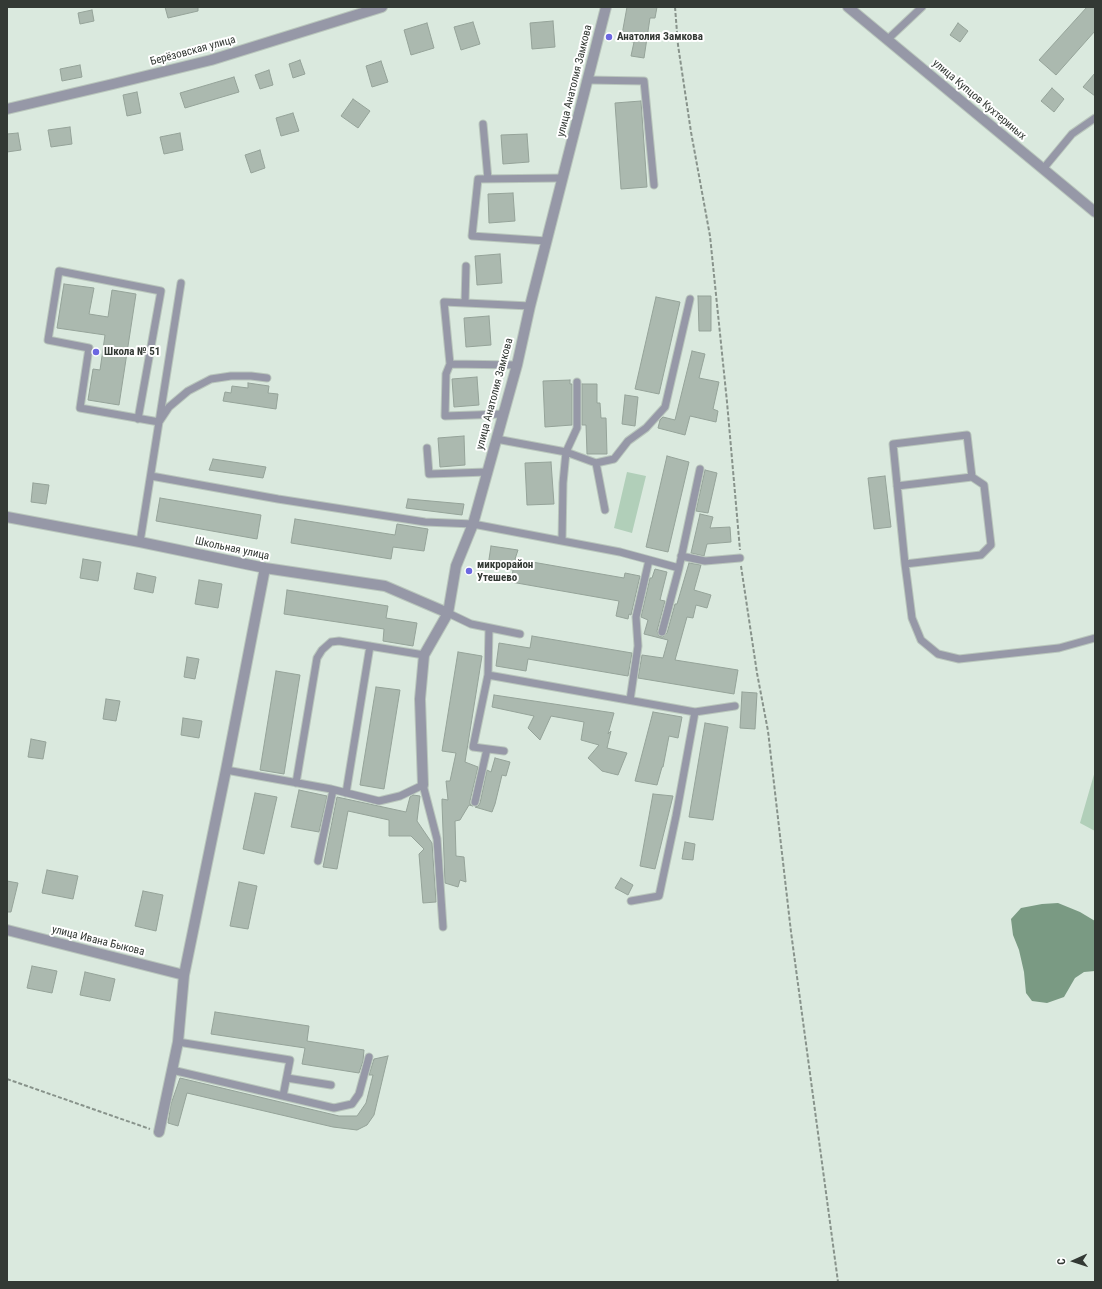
<!DOCTYPE html>
<meta charset="utf-8">
<style>
body{margin:0}
#map{position:relative;width:1102px;height:1289px;overflow:hidden;background:#dae9de;font-family:"Roboto Condensed",sans-serif}
canvas{display:block}
.frame{position:absolute;inset:0;border:8px solid #333934;pointer-events:none}
.north{position:absolute;left:1054px;top:1241px;width:40px;height:40px;-webkit-text-stroke:3px #fff;paint-order:stroke;rotate:267deg;font-size:11px;font-weight:700;line-height:16px;text-align:center;color:#333934}
.north::after{content:'';display:block;margin:auto;width:14px;height:18px;background:#333934;clip-path:polygon(50% 0,100% 100%,50% 72%,0 100%)}
</style>
<div id="map">
<canvas width="1102" height="1289"></canvas>
<div class="frame"></div>
<div class="north">С</div>
</div>
<script>
const context = document.querySelector('canvas').getContext('2d');
context.lineJoin = 'round';
function paint(path, color) { context.fillStyle = color; context.fill(path, 'evenodd'); }
const poly = rows => new Path2D(rows.map(r => 'M' + r).join(''));
function trace(path, color, width, dash) { context.strokeStyle = color; context.lineWidth = width; context.lineCap = dash ? 'butt' : 'round'; context.setLineDash(dash || []); context.stroke(path); }
function label(font, color, halo, rows, align = 'center') {
  context.font = font + ' "Roboto Condensed",sans-serif'; context.lineWidth = 4; context.setLineDash([]); context.textBaseline = 'middle'; context.strokeStyle = halo; context.fillStyle = color; for (const [text, x, y, turn = 0] of rows) {
    context.save(); context.translate(x, y); context.rotate((+turn || 0) * Math.PI / 180); context.textAlign = isNaN(turn) ? turn : align; if (halo) context.strokeText(text, 0, 0); context.fillText(text, 0, 0); context.restore();
  }
}
paint(poly([
 [627,472,646,476,632,533,614,528],
 [1095,771,1095,831,1080,823]
]), '#b1cfb9');
paint(poly([
 [1058,903,1080,912,1095,921,1095,971,1084,972,1075,978,1064,997,1047,1003,1032,1001,1026,993,1024,972,1019,950,1013,935,1011,919,1021,908,1042,904]
]), '#7a9a83');
const building = poly([
 [165,7,198,7,198,11,168,18,165,7],
 [627,7,657,7,655,18,650,18,644,58,631,56,634,42,621,40,627,7],
 [1087,7,1095,7,1095,31,1056,75,1039,60,1087,7],
 [92,10,94,21,80,24,78,13,92,10],
 [553,21,555,47,532,49,530,23,553,21],
 [473,22,480,44,461,50,454,27,473,22],
 [427,23,434,48,411,55,404,30,427,23],
 [958,23,968,31,960,42,950,35,958,23],
 [300,60,305,74,293,78,289,64,300,60],
 [381,61,388,82,372,87,366,66,381,61],
 [80,65,82,77,62,81,60,69,80,65],
 [269,70,273,85,260,89,255,75,269,70],
 [1095,73,1095,96,1083,87,1095,73],
 [234,77,239,92,185,108,180,93,234,77],
 [1052,88,1064,99,1054,112,1041,101,1052,88],
 [137,92,141,113,127,116,123,95,137,92],
 [353,99,370,111,358,128,341,116,353,99],
 [641,101,647,187,621,189,615,103,641,101],
 [293,113,299,131,281,136,276,118,293,113],
 [70,127,72,144,51,147,48,130,70,127],
 [18,133,21,150,7,152,7,134,18,133],
 [180,133,183,150,164,154,160,137,180,133],
 [527,134,529,162,503,164,501,135,527,134],
 [260,150,265,168,251,173,245,155,260,150],
 [513,193,515,221,489,223,488,194,513,193],
 [500,254,502,283,477,285,475,256,500,254],
 [64,284,94,288,89,314,108,317,112,290,136,294,119,405,88,400,93,369,100,370,105,335,57,328,64,284],
 [698,296,711,296,711,331,699,331,698,296],
 [656,297,680,302,659,394,635,389,656,297],
 [489,316,491,345,466,347,464,318,489,316],
 [692,351,705,354,699,378,719,382,713,409,718,411,716,422,690,416,685,435,658,428,660,420,663,417,675,420,692,351],
 [477,377,479,405,454,407,452,379,477,377],
 [570,380,570,384,572,384,572,425,545,427,543,381,570,380],
 [248,383,269,386,268,393,278,394,276,409,223,401,225,392,231,393,232,386,248,388,248,383],
 [582,384,597,384,597,403,600,403,601,418,606,418,607,454,587,454,586,425,582,425,582,384],
 [625,395,638,397,635,426,622,424,625,395],
 [464,436,465,465,440,467,438,438,464,436],
 [667,456,689,462,668,552,646,547,667,456],
 [213,459,266,467,263,478,209,470,213,459],
 [551,462,554,504,527,505,525,463,551,462],
 [705,470,717,473,708,513,696,511,705,470],
 [885,476,891,527,874,529,868,478,885,476],
 [33,483,49,485,46,504,31,502,33,483],
 [160,498,261,515,257,539,156,521,160,498],
 [408,499,464,504,462,515,406,508,408,499],
 [700,514,713,517,710,528,730,527,731,542,707,544,704,556,691,553,700,514],
 [295,519,395,535,397,524,428,529,424,551,393,547,391,559,291,543,295,519],
 [491,546,518,550,515,559,624,578,625,573,640,576,631,615,629,614,628,619,616,616,619,601,511,582,513,570,488,566,491,546],
 [83,559,101,562,98,581,80,578,83,559],
 [689,563,701,565,694,590,711,595,707,608,696,605,693,618,687,617,675,660,738,670,734,694,638,678,642,655,663,658,668,640,644,634,648,620,641,617,650,578,652,578,655,569,667,572,660,600,665,601,657,631,659,636,663,637,667,633,675,604,677,604,689,563],
 [137,573,156,577,153,593,134,589,137,573],
 [199,580,222,584,218,608,195,604,199,580],
 [287,590,388,606,386,618,417,623,413,646,383,641,384,629,284,614,287,590],
 [532,636,632,653,628,676,528,659,526,671,496,666,499,643,530,648,532,636],
 [458,652,482,656,465,762,478,767,470,801,470,804,473,806,469,805,460,820,455,821,456,856,464,857,466,882,460,880,458,887,445,883,442,804,442,799,448,800,446,781,450,781,456,753,442,751,458,652],
 [187,657,199,659,195,679,184,677,187,657],
 [276,671,300,675,284,774,260,770,276,671],
 [376,687,400,690,384,789,360,785,376,687],
 [742,692,757,693,755,729,740,728,742,692],
 [494,695,614,713,608,734,611,731,607,748,627,753,618,775,602,771,588,758,599,745,581,740,584,722,551,716,540,740,528,728,534,716,492,707,494,695],
 [106,699,120,701,116,721,103,719,106,699],
 [653,712,682,717,678,738,669,736,663,767,662,767,657,785,635,781,653,712],
 [183,718,202,721,199,738,181,735,183,718],
 [705,723,728,727,713,820,689,817,705,723],
 [31,739,46,742,43,759,28,757,31,739],
 [495,758,510,762,506,776,502,775,495,804,492,812,475,807,478,806,480,803,487,770,491,772,495,758],
 [299,790,327,796,319,832,291,827,299,790],
 [255,793,277,797,264,854,243,849,255,793],
 [653,794,673,796,655,869,640,866,653,794],
 [413,795,420,796,417,821,432,843,436,902,423,903,419,854,424,849,411,836,389,836,389,820,348,811,337,869,323,867,337,797,406,812,410,797,413,795],
 [685,842,695,844,693,860,682,859,685,842],
 [47,870,78,876,73,899,42,893,47,870],
 [621,878,633,885,628,895,615,888,621,878],
 [7,881,18,883,11,912,7,912,7,881],
 [239,882,257,886,248,929,230,926,239,882],
 [143,891,163,895,156,931,135,926,143,891],
 [32,966,57,971,52,993,27,988,32,966],
 [85,972,115,979,110,1001,80,995,85,972],
 [215,1012,309,1026,307,1041,364,1050,363,1061,359,1073,302,1064,305,1048,211,1034,215,1012],
 [388,1056,374,1115,367,1125,357,1130,333,1127,187,1093,178,1126,168,1123,171,1104,180,1078,339,1116,357,1116,366,1103,373,1075,369,1075,374,1059,388,1056]
]);
paint(building, '#abb9af');
trace(building, '#95a399', 1);
const lane = poly([
 [888,39,922,7],
 [588,80,644,81,654,185],
 [483,124,488,179],
 [1043,169,1072,134,1095,118],
 [547,241,472,236,478,179,563,178],
 [465,303,466,266],
 [450,364,446,374,445,416,503,414],
 [517,365,450,364,444,302,530,306],
 [138,419,161,291,59,271,48,340,89,348,80,408,159,422,169,407,188,391,211,379,231,376,251,376,267,378],
 [496,439,566,452,596,463,614,459,628,441,646,428,665,407,690,299],
 [427,448,429,474,487,472],
 [596,463,605,510],
 [151,476,278,499,425,522,473,524,620,552,679,568],
 [897,486,972,477],
 [562,541,563,483,566,452,577,428,577,382],
 [140,542,181,283],
 [681,556,705,561,740,558],
 [905,564,981,555,991,545,984,485,972,477,967,435,893,444,905,564,907,579,912,618,921,640,938,654,959,659,1059,648,1095,638],
 [448,613,471,624,520,634],
 [489,628,488,675,473,747,504,751],
 [662,632,679,568,700,469],
 [488,675,695,712,735,706],
 [630,700,638,646,636,617,649,560],
 [226,770,331,789,379,801,400,796,423,785,437,839,443,927],
 [296,783,317,658,322,650,331,642,339,641,424,655],
 [346,793,370,646],
 [475,802,487,749],
 [318,861,333,790],
 [631,901,659,896,676,816,695,712],
 [178,1042,290,1060,283,1096],
 [172,1070,334,1108,352,1104,359,1094,369,1057],
 [287,1078,331,1085]
]);
const street = poly([
 [848,7,1095,212],
 [7,109,113,84,211,60,382,7],
 [7,517,140,542,265,568,385,586,448,613],
 [423,785,420,699,424,655,448,613,456,566,473,524,517,365,530,306,606,7],
 [7,930,184,975],
 [159,1132,178,1042,184,975,226,770,265,568]
]);
trace(lane, '#b9c6bc', 9);
trace(street, '#b9c6bc', 12);
trace(poly([
 [675,7,678,45,691,132,710,236,727,402,740,550],
 [741,566,757,673,768,731,791,932,838,1282],
 [7,1079,150,1129]
]), '#88938b', 2, [4, 2]);
trace(lane, '#9698a7', 7);
trace(street, '#9698a7', 10);
for (const [x, y, r, color] of [
 [609,37,4,"#6c67e1"],
 [96,352,4,"#6c67e1"],
 [469,571,4,"#6c67e1"]
]) { const dot = new Path2D(); dot.arc(x, y, r, 0, 2 * Math.PI); context.fillStyle = color; context.fill(dot); trace(dot, '#fff', 1.5); }
label('bold 11px', '#333934', '#fff', [
 ["Анатолия Замкова",617,37],
 ["Школа № 51",104,352],
 ["микрорайон",477,565],
 ["Утешево",477,578]
], 'left');
label('11px', '#333934', '#fff', [
 ["Берёзовская улица",193,51,-15],
 ["улица Анатолия Замкова",575,81,-76],
 ["улица Купцов Кухтериных",979,100,40],
 ["улица Анатолия Замкова",495,394,-75],
 ["Школьная улица",232,549,12],
 ["улица Ивана Быкова",98,941,14]
]);
</script>
